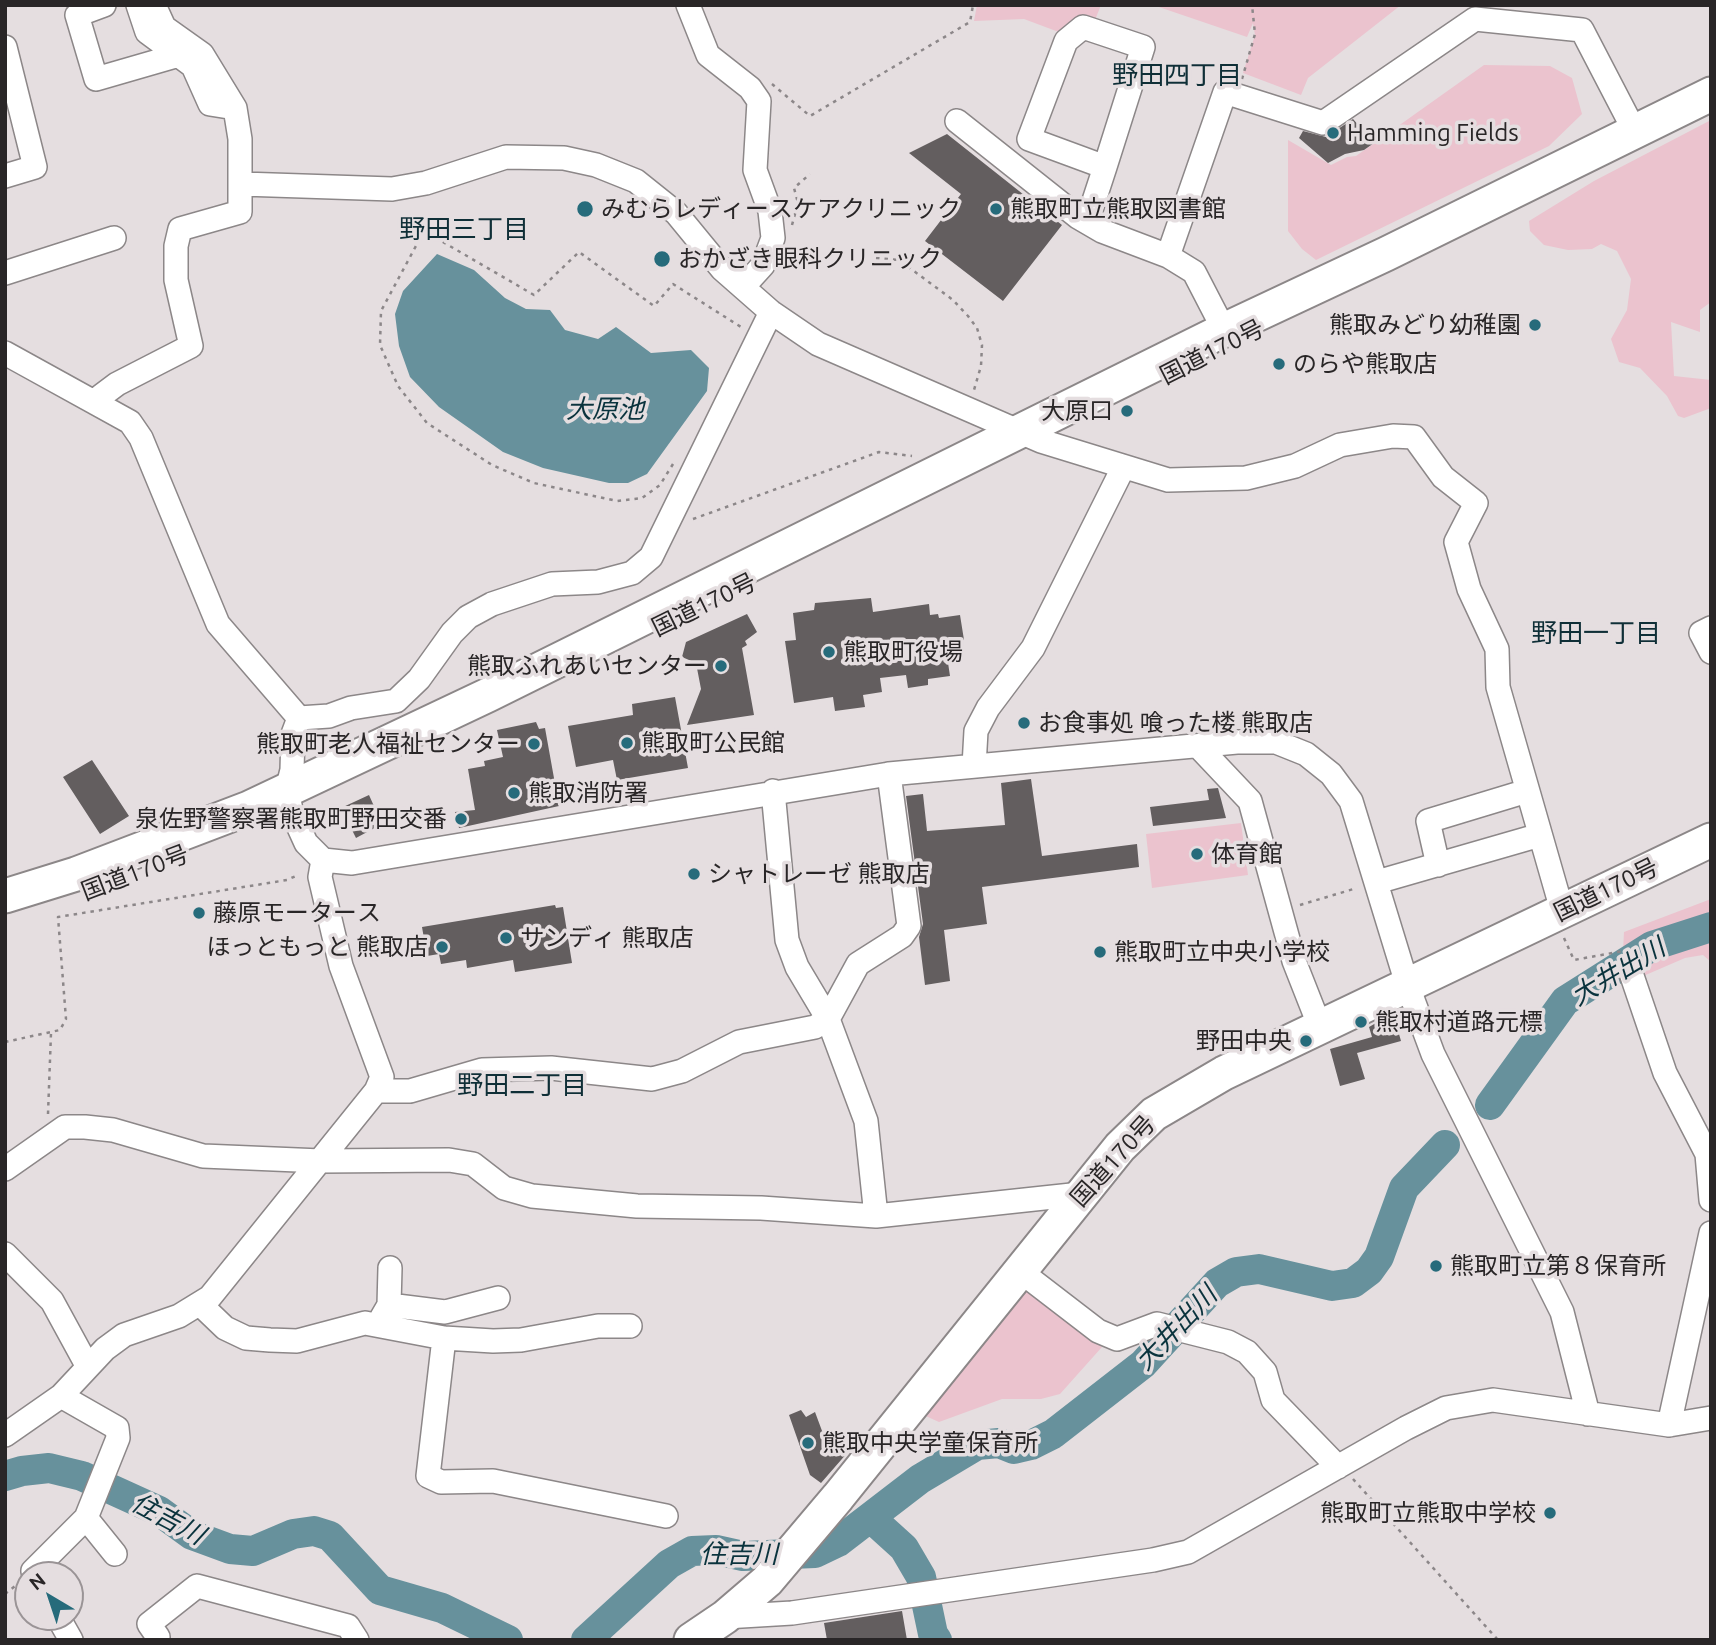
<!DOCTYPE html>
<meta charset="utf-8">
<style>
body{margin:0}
#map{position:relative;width:1716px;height:1645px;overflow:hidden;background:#e5dee0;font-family:Ubuntu,sans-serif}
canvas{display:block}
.frame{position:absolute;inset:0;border:7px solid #292627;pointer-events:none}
.north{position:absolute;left:14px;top:1561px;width:70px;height:70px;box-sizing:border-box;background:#e5dee0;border:2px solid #9a9496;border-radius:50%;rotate:321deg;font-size:19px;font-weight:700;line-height:28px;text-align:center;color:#292627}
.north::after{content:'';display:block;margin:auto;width:24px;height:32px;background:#266b7b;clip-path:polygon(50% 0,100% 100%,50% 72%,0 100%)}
</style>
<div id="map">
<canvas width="1716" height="1645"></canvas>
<div class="frame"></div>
<div class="north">N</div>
</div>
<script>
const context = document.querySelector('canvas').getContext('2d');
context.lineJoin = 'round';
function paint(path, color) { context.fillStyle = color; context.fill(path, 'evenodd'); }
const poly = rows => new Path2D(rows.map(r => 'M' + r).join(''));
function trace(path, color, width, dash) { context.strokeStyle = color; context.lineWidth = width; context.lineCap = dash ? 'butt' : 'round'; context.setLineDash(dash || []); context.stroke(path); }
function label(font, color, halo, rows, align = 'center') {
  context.font = font + ' Ubuntu,"Noto Sans JP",sans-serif'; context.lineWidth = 7; context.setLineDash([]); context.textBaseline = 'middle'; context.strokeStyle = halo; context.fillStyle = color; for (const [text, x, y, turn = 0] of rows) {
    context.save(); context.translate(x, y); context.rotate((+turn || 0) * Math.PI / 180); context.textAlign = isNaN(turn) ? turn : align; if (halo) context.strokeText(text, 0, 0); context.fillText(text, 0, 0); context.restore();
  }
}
paint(poly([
 [977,5,1101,5,1093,25,1064,34,1024,19,974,21],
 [1153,5,1401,5,1308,78,1301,95,1243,73,1255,35,1253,23,1247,37],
 [1484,65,1550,66,1572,78,1582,114,1549,146,1316,260,1302,249,1288,231,1288,140,1331,165,1347,157,1356,156],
 [1711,120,1711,302,1700,310,1700,332,1671,322,1674,376,1711,380,1711,408,1684,418,1678,416,1667,396,1640,368,1619,362,1611,339,1627,310,1631,279,1617,251,1601,244,1592,249,1568,250,1544,245,1530,231,1529,221,1594,181],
 [1241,823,1248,875,1152,888,1146,834],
 [1711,899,1711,962,1703,955,1685,958,1641,977,1631,973,1623,951,1624,932],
 [1022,1282,1102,1347,1060,1394,1041,1399,1002,1399,939,1422,919,1413]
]), '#ebc3ce');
paint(poly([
 [437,254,474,270,505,298,526,309,550,310,565,330,598,339,616,327,651,353,691,350,709,368,707,391,647,474,628,483,609,483,543,468,503,452,439,407,410,377,399,346,395,314,403,291]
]), '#67919c');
trace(poly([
 [1490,1105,1565,1001,1652,946,1711,927],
 [5,1476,22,1471,49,1468,82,1476,159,1511,192,1535,230,1549,253,1551,293,1534,314,1531,330,1536,380,1590,442,1608,508,1640],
 [872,1519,904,1548,921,1577,933,1634,937,1640],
 [586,1640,669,1564,692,1551,716,1550,743,1556,815,1553,838,1542,920,1479,977,1445,999,1443,1014,1449,1031,1445,1053,1434,1143,1364,1217,1283,1236,1272,1259,1269,1332,1286,1353,1283,1369,1271,1379,1257,1404,1188,1445,1145]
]), '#67919c', 30);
paint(poly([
 [1353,119,1374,143,1364,150,1345,154,1328,163,1299,138,1303,131,1326,137],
 [947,134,1062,225,1003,301,925,241,961,194,909,153],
 [871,598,873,612,929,604,930,615,938,614,939,618,960,615,964,640,945,643,950,676,928,679,928,685,908,688,906,675,880,678,882,692,863,695,865,707,835,711,833,697,794,703,785,641,796,640,793,613,814,610,815,603],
 [747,614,757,632,745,641,747,645,742,648,754,715,687,725,701,689,696,663,682,657,686,642],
 [675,697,688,768,617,780,613,760,576,767,568,726,633,715,632,704],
 [536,722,539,729,545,728,559,806,459,828,455,812,475,810,468,769,485,766,484,761,503,757,497,730],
 [92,760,129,816,100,834,63,777],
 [1031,779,1042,856,1137,844,1139,867,982,887,987,924,944,930,950,981,925,985,919,937,923,924,906,796,923,794,927,831,1005,825,1001,783],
 [1218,788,1226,818,1153,826,1150,807,1209,800,1207,789],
 [369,795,382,824,356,838,341,808],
 [555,905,556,908,563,907,572,963,515,972,513,960,467,968,466,960,441,964,439,954,427,956,422,927],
 [1390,1015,1392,1021,1395,1020,1401,1041,1357,1053,1365,1079,1340,1086,1330,1049,1372,1037,1369,1027],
 [801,1410,806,1417,815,1412,828,1447,835,1439,848,1452,821,1483,810,1475,789,1415],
 [902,1611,907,1640,827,1640,824,1623]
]), '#635e5f');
const minor = poly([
 [104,5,77,15,96,79,179,55],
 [138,5,147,32,193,66,210,104,235,108],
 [688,5,708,55,750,88,759,101,755,170,770,211,773,238,763,265,743,287],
 [5,47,35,167,5,176],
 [957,121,1078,217,1102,231,1168,256],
 [242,184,392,189,426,183,506,157,564,158,596,165,636,181,676,213,722,269,771,312,818,344,1041,441,1168,480,1246,478,1295,466,1340,445,1393,436,1414,437,1443,477,1476,503,1456,542,1469,589,1497,649,1498,687,1562,910],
 [1087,222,1105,167,1143,47,1083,27,1066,41,1029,139,1105,167],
 [5,273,114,238],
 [1224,330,1194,272,1168,256,1225,92,1323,123,1475,19,1582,30,1635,132],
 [5,353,130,422,141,438,218,624,299,718],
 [98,403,101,396,117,384,191,346,176,280,176,246,180,229,240,212,240,139,235,108,202,54,164,27,154,5],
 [1711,628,1701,633,1711,652],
 [299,718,293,734,292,770,287,790,291,810,306,843,323,860,352,863,889,774,1237,742,1276,742,1306,754,1331,774,1351,801,1407,984,1433,1054,1562,1312,1588,1414],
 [299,718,329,716,351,708,396,701,419,679,452,633,468,617,492,604,552,584,598,582,632,573,651,557,771,312],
 [1198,746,1250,801,1294,961,1320,1027],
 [974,766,976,731,988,708,1033,648,1123,468],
 [773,791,787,940,797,967,828,1019,866,1121,876,1216],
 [1438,865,1428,821,1527,791],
 [1377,882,1540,835],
 [1631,973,1665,1073,1707,1154,1711,1200],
 [376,1091,410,1091,482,1070,551,1068,652,1079,682,1071,739,1042,815,1027,828,1019,858,964,902,936,909,926,889,774],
 [5,1169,65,1127,85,1127,113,1130,203,1156,321,1161,449,1160,473,1164,504,1188,532,1196,637,1206,761,1208,876,1216,1081,1194],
 [5,1254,52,1301,88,1367],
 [1020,1271,1098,1331,1117,1339,1157,1324,1228,1342,1247,1352,1265,1372,1273,1400,1338,1467],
 [201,1305,225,1328,246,1338,270,1340,297,1341,365,1323,444,1338,493,1341,521,1340,598,1326,630,1326],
 [389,1305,445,1312,498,1298],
 [382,1317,389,1305,390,1268],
 [444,1338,428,1476,441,1482,493,1481,666,1516],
 [1669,1425,1711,1233],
 [5,1435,61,1396,105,1349,124,1335,179,1316,210,1297,376,1091,382,1077,341,966,320,877,323,860],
 [86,1518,115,1554],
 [34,1575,33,1571,86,1518,118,1438,117,1428,61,1396],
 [58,1617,71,1640],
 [725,1617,792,1613,1153,1560,1188,1552,1406,1428,1446,1408,1493,1400,1669,1425,1711,1418],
 [158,1637,149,1624,197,1586,348,1626,357,1640]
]);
const highway = poly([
 [5,896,76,874,249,808,488,695,1224,330,1386,254,1711,94],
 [691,1640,725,1617,767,1581,838,1497,1120,1147,1154,1114,1224,1073,1711,840]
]);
trace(minor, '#8c8788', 26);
trace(highway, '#8c8788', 37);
trace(poly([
 [1242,79,1255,34,1252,5],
 [772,84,810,116,970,22,973,5],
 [792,225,798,203,794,188,810,174],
 [876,258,899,260,953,300,968,316,977,328,982,345,981,366,974,390],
 [673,464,660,485,642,498,617,501,534,483,492,465,427,423,398,386,380,345,381,311,424,231,534,295,579,252,654,306,673,284,741,327],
 [693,519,879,452,912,456],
 [1300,905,1357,888],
 [1564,938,1574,960,1623,951,1625,957],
 [5,1042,60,1030,66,1019,58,917,287,880,298,875],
 [48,1114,51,1033],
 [1353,1479,1498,1640],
 [5,1594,19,1583]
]), '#8c8789', 2.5, [3.5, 5]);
trace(minor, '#fff', 23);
trace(highway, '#fff', 33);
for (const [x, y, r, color] of [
 [1333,133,7,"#266b7b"],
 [585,209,9,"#266b7b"],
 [996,209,7,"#266b7b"],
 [662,259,9,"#266b7b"],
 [1535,325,7,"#266b7b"],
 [1279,364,7,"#266b7b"],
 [1127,411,7,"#266b7b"],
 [829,652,7,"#266b7b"],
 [721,666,7,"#266b7b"],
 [1024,723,7,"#266b7b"],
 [627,743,7,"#266b7b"],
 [534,744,7,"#266b7b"],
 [514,793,7,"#266b7b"],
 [461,819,7,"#266b7b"],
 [1197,854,7,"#266b7b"],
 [694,874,7,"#266b7b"],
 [199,913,7,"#266b7b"],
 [506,938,7,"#266b7b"],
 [442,947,7,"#266b7b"],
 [1100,952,7,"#266b7b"],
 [1361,1022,7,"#266b7b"],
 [1306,1041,7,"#266b7b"],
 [1436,1266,7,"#266b7b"],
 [808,1443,7,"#266b7b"],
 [1550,1513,7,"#266b7b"]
]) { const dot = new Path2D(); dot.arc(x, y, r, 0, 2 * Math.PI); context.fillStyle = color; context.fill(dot); trace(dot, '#e5dee0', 2.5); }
label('24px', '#292627', '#e5dee0', [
 ["Hamming Fields",1347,133],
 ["みむらレディースケアクリニック",601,209],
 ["熊取町立熊取図書館",1010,209],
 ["おかざき眼科クリニック",678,259],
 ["熊取みどり幼稚園",1521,325,"right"],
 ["のらや熊取店",1293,364],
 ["大原口",1113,411,"right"],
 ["熊取町役場",843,652],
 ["熊取ふれあいセンター",707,666,"right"],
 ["お食事処 喰った楼 熊取店",1038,723],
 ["熊取町公民館",641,743],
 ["熊取町老人福祉センター",520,744,"right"],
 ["熊取消防署",528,793],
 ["泉佐野警察署熊取町野田交番",447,819,"right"],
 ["体育館",1211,854],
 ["シャトレーゼ 熊取店",708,874],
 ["藤原モータース",213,913],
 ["サンディ 熊取店",520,938],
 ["ほっともっと 熊取店",428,947,"right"],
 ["熊取町立中央小学校",1114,952],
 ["熊取村道路元標",1375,1022],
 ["野田中央",1292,1041,"right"],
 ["熊取町立第８保育所",1450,1266],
 ["熊取中央学童保育所",822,1443],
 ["熊取町立熊取中学校",1536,1513,"right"]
], 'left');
label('24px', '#292627', '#e5dee0', [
 ["国道170号",1212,352,-27],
 ["国道170号",704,605,-26],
 ["国道170号",135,873,-21],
 ["国道170号",1606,890,-26],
 ["国道170号",1113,1161,-48]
]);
label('26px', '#0f2f37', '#e5dee0', [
 ["野田四丁目",1177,75],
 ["野田三丁目",464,229],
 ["野田一丁目",1596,633],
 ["野田二丁目",522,1085]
]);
label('italic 26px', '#0a333d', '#e5dee0', [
 ["大原池",605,409],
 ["大井出川",1618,972,-31],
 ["大井出川",1176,1328,-46],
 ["住吉川",168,1519,28],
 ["住吉川",739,1554]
]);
</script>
